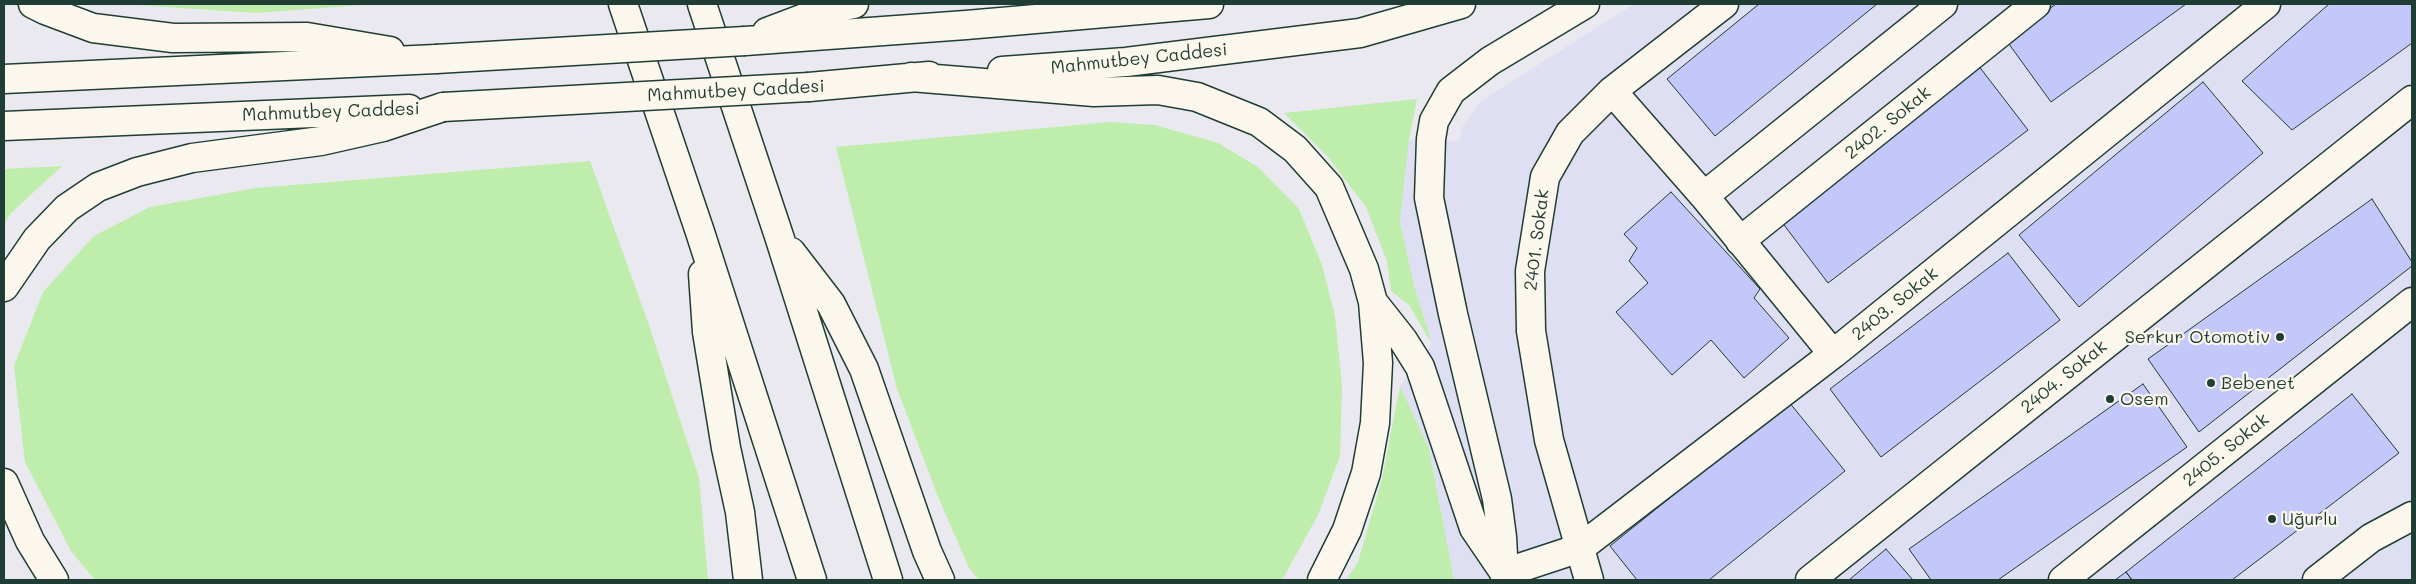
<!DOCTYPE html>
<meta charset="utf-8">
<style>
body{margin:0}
#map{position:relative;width:2416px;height:584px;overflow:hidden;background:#eae9f0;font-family:Mali,sans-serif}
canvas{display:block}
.frame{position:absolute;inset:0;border:5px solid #1f3d34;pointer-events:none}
</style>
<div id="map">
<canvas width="2416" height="584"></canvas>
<div class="frame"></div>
</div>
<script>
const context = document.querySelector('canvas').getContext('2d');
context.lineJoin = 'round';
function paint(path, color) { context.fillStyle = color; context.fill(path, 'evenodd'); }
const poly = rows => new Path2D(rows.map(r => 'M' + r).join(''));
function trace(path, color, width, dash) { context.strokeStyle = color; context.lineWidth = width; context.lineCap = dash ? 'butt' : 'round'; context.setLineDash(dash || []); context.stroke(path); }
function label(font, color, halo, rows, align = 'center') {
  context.font = font + ' Mali,sans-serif'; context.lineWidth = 4.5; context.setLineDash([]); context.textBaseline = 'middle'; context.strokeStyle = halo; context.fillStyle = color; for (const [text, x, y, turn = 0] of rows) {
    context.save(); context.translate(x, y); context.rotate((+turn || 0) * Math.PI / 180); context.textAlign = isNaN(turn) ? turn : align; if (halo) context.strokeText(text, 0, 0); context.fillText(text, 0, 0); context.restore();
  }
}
paint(poly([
 [1634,4,2412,4,2412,580,1454,580,1429,449,1400,386,1432,344,1414,285,1400,222,1409,140,1459,141,1463,126,1481,101]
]), '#dfdff3');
paint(poly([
 [121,4,376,4,256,13],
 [1417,99,1409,140,1400,222,1414,285,1432,344,1409,305,1391,291,1387,261,1366,207,1328,157,1284,113],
 [1110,122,1155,125,1218,143,1258,167,1299,209,1322,265,1335,316,1342,386,1340,456,1318,515,1282,580,979,580,969,568,939,499,897,389,836,147],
 [590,161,650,328,699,478,708,580,95,580,71,551,25,462,14,366,43,292,94,236,150,207,256,188],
 [62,166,11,213,4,224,4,169],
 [1400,386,1429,449,1454,580,1346,580,1358,562,1382,479]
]), '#bfedab');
const building = poly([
 [1759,4,1877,4,1715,136,1667,79,1759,4],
 [2056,4,2186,4,2051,102,2006,40,2056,4],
 [2329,4,2412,4,2412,43,2292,130,2242,81,2329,4],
 [1978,65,2028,130,1828,283,1778,217,1978,65],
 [2203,82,2263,153,2079,307,2019,235,2203,82],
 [1671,192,1760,289,1754,298,1789,338,1744,378,1711,340,1672,375,1616,312,1648,283,1629,261,1637,248,1624,234,1671,192],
 [2372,199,2412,262,2412,266,2199,432,2148,359,2372,199],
 [2008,253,2060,320,1881,457,1830,389,2008,253],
 [2143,384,2187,447,1998,580,1931,580,1909,549,2143,384],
 [2352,394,2399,453,2232,580,2132,580,2126,572,2352,394],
 [1789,402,1845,471,1709,580,1637,580,1610,546,1789,402],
 [1886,549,1913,580,1849,580,1886,549],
 [2126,572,2132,580,2115,580,2126,572]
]);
paint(building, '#c4c7f9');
trace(building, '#1f3d34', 1);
const minor = poly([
 [1612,91,1704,196,1833,354],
 [1704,196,1943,4],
 [1740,241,2036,4],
 [1504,573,1580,548,1833,354,2266,4],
 [1589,580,1549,440,1531,331,1530,271,1545,177,1570,133,1612,91,1724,4],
 [1810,580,2412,100],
 [2063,580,2412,302],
 [2317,580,2371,538,2412,516]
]);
const trunk = poly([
 [33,4,45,10,93,28,173,38,307,37,390,51],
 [623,4,700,232,812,580],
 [702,4,779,236,888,580],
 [767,32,828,9,854,4],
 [745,41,966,25,1209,4],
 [1002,71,1126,62,1360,33,1461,4],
 [911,77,1094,92,1158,90,1197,97,1259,122,1295,149,1329,187,1364,269,1373,302,1378,363,1375,423,1366,473,1347,530,1322,580],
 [4,79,436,59],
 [809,87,929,76],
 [4,126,409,109],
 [791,252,831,304,864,369,927,551,940,580],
 [703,274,707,332,726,448,740,512,748,580],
 [4,287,37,239,67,208,98,187,137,172,192,158,321,141,383,127,443,107],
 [1373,302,1403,340,1420,367,1474,528,1504,572],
 [4,483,30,541,54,580],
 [1504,573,1502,537,1497,499,1453,314,1429,198,1431,139,1434,121,1451,91,1490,61,1585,4]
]);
trace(minor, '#1f3d34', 31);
trace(trunk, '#1f3d34', 31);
trace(minor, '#fbf7ec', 28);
trace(trunk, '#fbf7ec', 28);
const trunkBridge = poly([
 [436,59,745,41],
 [443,107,809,87]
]);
trace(trunkBridge, '#1f3d34', 31, []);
trace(trunkBridge, '#fbf7ec', 28);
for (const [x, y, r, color] of [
 [2280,337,5,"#1f3d34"],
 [2211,383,5,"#1f3d34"],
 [2110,399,5,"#1f3d34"],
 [2272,519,5,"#1f3d34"]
]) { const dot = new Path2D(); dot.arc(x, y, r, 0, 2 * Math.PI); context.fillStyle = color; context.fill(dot); trace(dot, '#fbf7ec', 2); }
label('18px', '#1f3d34', '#fbf7ec', [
 ["Mahmutbey Caddesi",1139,59,-6],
 ["Mahmutbey Caddesi",736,91,-3],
 ["Mahmutbey Caddesi",331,112,-2],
 ["2402. Sokak",1888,123,-39],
 ["2401. Sokak",1537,240,-83],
 ["2403. Sokak",1895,304,-39],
 ["2404. Sokak",2064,377,-39],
 ["2405. Sokak",2226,450,-39]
]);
label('18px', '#1f3d34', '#fbf7ec', [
 ["Serkur Otomotiv",2270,337,"right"],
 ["Bebenet",2221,383],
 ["Osem",2120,399],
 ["Uğurlu",2282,519]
], 'left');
</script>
